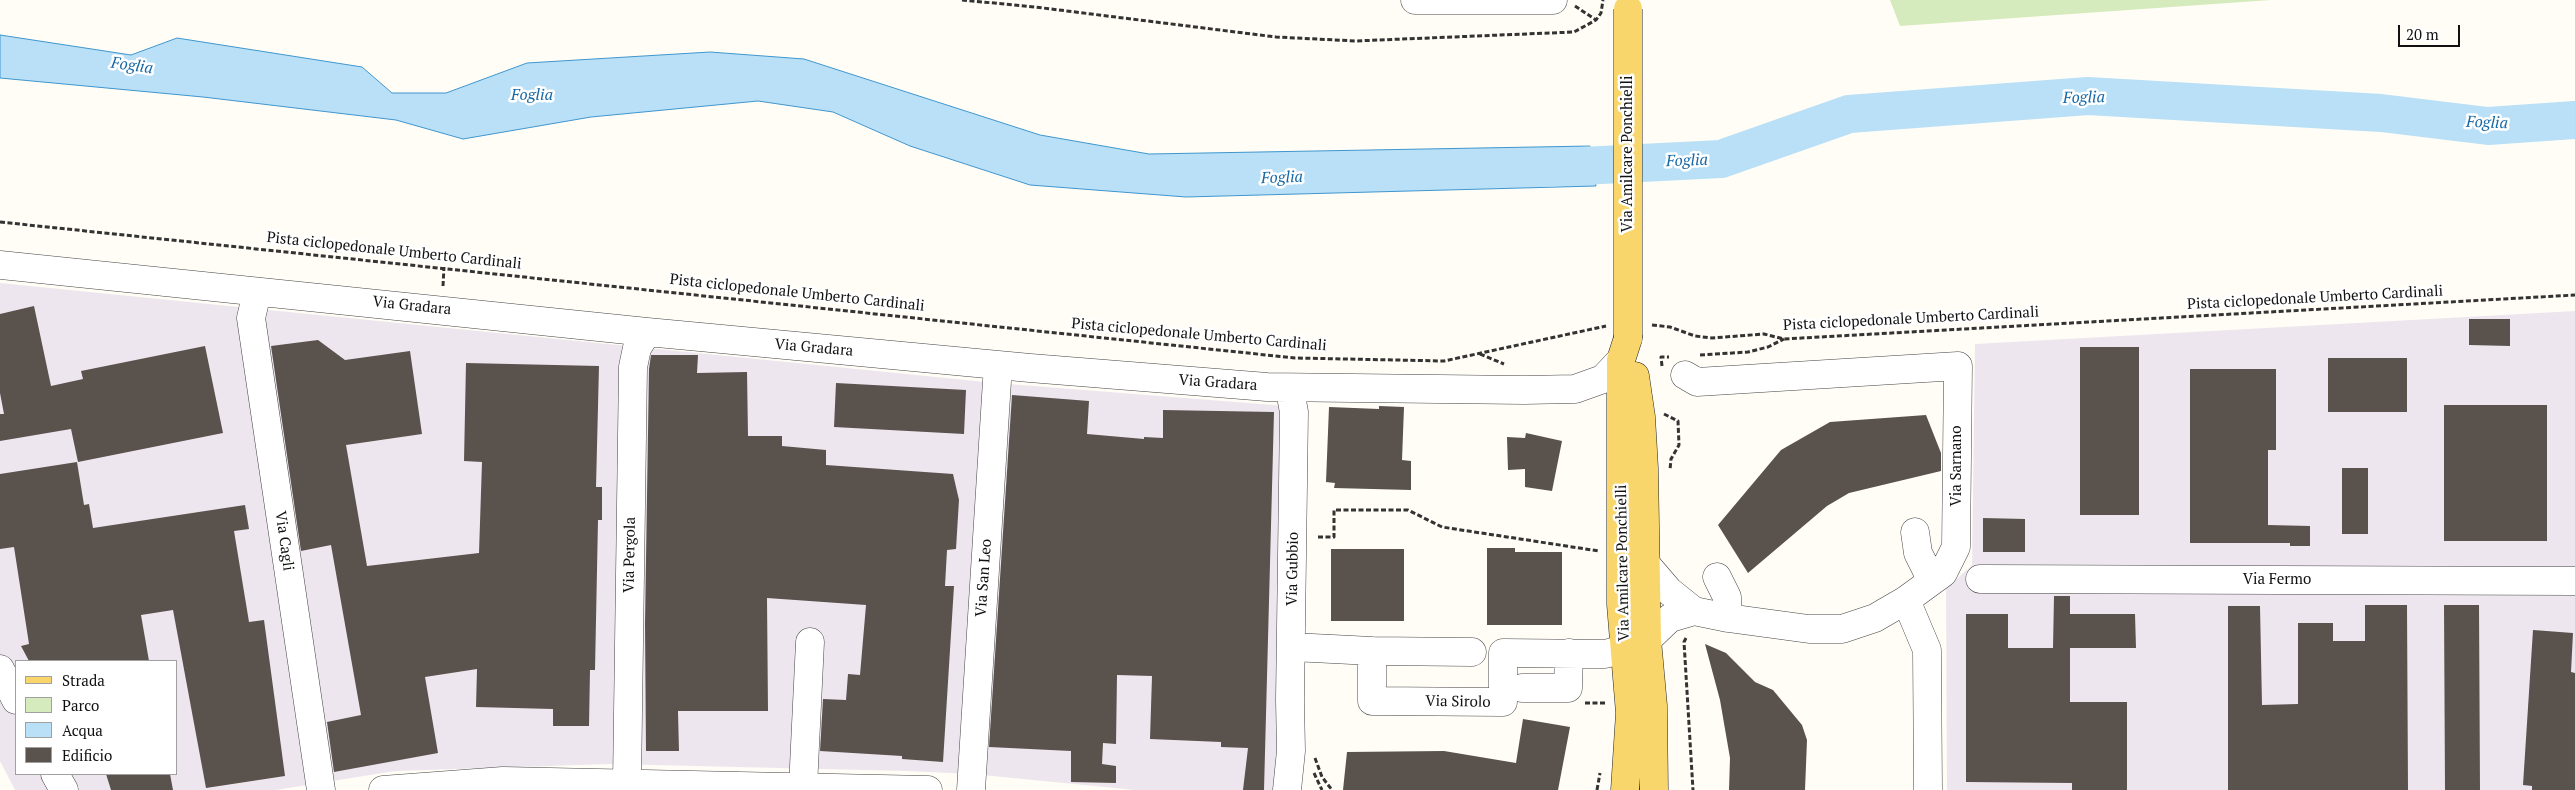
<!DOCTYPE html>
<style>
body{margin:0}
#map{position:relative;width:2575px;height:790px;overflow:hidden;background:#fffdf5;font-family:"PT Serif",serif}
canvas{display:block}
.legend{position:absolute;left:15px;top:660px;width:162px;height:115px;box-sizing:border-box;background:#fff;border:1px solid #a0a0a0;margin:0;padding:6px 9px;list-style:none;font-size:15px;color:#111}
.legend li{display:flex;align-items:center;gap:10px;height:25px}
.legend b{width:25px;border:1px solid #a0a0a0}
.scale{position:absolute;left:2398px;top:25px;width:62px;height:22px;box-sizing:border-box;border:2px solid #111;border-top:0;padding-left:6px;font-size:15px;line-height:18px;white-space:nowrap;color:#111;-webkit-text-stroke:4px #fff;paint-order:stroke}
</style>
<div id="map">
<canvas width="2575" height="790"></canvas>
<ul class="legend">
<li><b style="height:6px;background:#f9d66b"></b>Strada</li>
<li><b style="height:14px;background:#d5ebbd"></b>Parco</li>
<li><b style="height:14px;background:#b9e0f7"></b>Acqua</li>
<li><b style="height:14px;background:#5a524d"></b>Edificio</li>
</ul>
<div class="scale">20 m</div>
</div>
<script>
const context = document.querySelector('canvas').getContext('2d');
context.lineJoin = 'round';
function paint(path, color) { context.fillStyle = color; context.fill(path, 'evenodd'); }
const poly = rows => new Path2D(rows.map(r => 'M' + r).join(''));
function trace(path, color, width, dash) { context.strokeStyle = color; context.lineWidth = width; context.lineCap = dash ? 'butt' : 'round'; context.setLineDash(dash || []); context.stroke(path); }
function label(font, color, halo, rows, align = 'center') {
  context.font = font + ' "PT Serif",serif'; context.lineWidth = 5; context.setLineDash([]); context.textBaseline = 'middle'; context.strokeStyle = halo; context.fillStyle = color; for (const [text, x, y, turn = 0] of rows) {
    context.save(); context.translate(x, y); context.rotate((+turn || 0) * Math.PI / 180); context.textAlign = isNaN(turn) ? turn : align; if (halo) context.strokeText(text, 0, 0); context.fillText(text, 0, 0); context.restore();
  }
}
paint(poly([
 [0,283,996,383,1286,406,1278,752,1275,790,1135,790,972,774,906,771,610,764,395,771,276,790,15,790,0,761],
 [16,661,176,661,176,774,16,774],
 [2575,311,2575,790,1947,790,1946,589,1972,565,1975,344]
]), '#eee6ef');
paint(poly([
 [1890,0,2271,0,1900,26]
]), '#d5ebbd');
const water = poly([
 [0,35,131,55,177,38,362,67,392,93,446,93,527,63,710,52,804,59,1040,135,1149,154,1590,146,1596,186,1186,197,1030,185,910,146,833,112,758,101,591,117,463,139,396,120,203,97,0,78,0,35]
]);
paint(water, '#b9e0f7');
trace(water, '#3f96cf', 1);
trace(poly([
 [1542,168,1721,159,1849,114,2088,96,2381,113,2488,126,2575,120]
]), '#b9e0f7', 38);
paint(poly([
 [34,306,51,386,83,379,81,371,205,346,223,433,78,462,71,429,0,441,0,414,4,414,0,393,0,314],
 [2469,319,2510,319,2510,346,2469,345],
 [318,340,345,360,410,351,422,434,346,445,367,566,479,553,482,462,464,461,466,363,599,366,596,487,602,487,602,520,598,520,595,670,590,670,589,726,553,726,553,709,476,707,477,669,425,677,438,753,334,772,327,722,361,715,331,545,301,551,271,346],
 [2080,347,2139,347,2139,515,2080,515],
 [651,355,698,355,697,373,747,372,748,436,782,436,782,446,826,450,826,465,953,474,959,500,956,549,947,550,945,586,954,586,943,762,902,759,902,756,820,751,823,699,846,700,848,674,860,675,866,605,767,598,768,711,678,711,679,751,646,751,645,624,649,369],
 [2328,358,2407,358,2407,412,2328,412],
 [2190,369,2276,369,2276,450,2268,450,2268,525,2310,526,2310,546,2290,546,2290,543,2190,543],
 [836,383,966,390,964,434,834,427],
 [1012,395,1089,401,1087,434,1144,439,1144,437,1163,438,1163,410,1274,412,1264,790,1243,790,1248,748,1221,747,1221,742,1150,739,1152,676,1117,675,1116,744,1103,743,1102,764,1116,766,1116,783,1071,782,1071,751,989,747],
 [2444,405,2547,405,2547,541,2444,541],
 [1379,406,1404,407,1402,460,1411,461,1411,490,1334,488,1335,483,1326,482,1329,407,1379,409],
 [1926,415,1941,453,1941,471,1849,493,1827,506,1748,573,1718,525,1781,450,1830,422],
 [1526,433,1562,441,1552,491,1525,487,1525,469,1508,470,1507,437,1525,438],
 [77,462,84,505,89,504,93,528,245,505,249,529,234,531,249,622,264,620,285,776,206,788,173,610,141,615,149,661,29,661,21,646,29,644,14,547,0,549,0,474],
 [2342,468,2368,468,2368,534,2342,534],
 [1983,518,2025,519,2025,552,1983,552],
 [1487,548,1515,548,1515,552,1562,552,1562,625,1487,625],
 [1331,549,1404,549,1404,621,1331,621],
 [2054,596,2070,596,2070,614,2135,614,2136,648,2070,648,2070,702,2127,702,2127,790,2072,790,2072,783,1966,782,1966,614,2008,614,2008,648,2053,648],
 [2365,605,2407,605,2408,790,2228,790,2228,606,2260,606,2262,705,2298,704,2298,623,2333,623,2333,641,2365,641],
 [2444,605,2479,605,2480,790,2445,790],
 [2533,630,2573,633,2571,672,2575,673,2575,790,2532,790,2532,786,2523,785],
 [1705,644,1726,653,1755,682,1773,690,1802,725,1807,740,1805,790,1729,790,1730,758,1720,700],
 [1523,719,1570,727,1558,790,1343,790,1347,752,1444,751,1516,763],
 [106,774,170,774,173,790,111,790]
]), '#5a524d');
const minor = poly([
 [1415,0,1553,0],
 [0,265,647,332,1030,368,1267,387,1524,390,1575,389,1603,379,1621,360],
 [257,292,251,318,321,790],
 [1285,388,1291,396,1294,412,1290,700,1291,751,1287,790],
 [1915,532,1918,553,1932,581],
 [1645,563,1669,591,1694,611,1728,618,1809,629,1842,629,1875,618,1906,600,1943,573,1956,547,1958,366,1697,382,1685,375],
 [1717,577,1727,597,1728,618],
 [1980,579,2575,581],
 [1906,600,1927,650,1928,790],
 [1647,640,1670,618,1694,611],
 [1292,647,1372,651,1372,701,1503,702,1503,653,1605,654,1624,649],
 [1372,651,1472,652],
 [0,669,16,700],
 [1522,688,1568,688,1569,653],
 [55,774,64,790],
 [627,782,633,367,637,348,647,332],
 [803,787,810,642],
 [383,790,503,781,928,790],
 [971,790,998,365]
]);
const major = poly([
 [1635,376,1641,417,1644,468,1647,640,1653,706,1654,790],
 [1625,790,1630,713,1621,604,1621,360,1628,338]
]);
trace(minor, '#444', 29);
trace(major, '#222', 29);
trace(poly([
 [962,0,1035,7,1276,37,1355,41,1574,32,1596,20,1601,13,1603,0],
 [1575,6,1596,20],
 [0,222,1295,358,1444,361,1606,326],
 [443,286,444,267],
 [1652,325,1670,327,1695,336,1712,338,1764,334,1784,339,2575,295],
 [1480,354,1504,364],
 [1700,355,1748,352,1768,347,1784,339],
 [1662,366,1661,357,1669,357],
 [1664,414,1678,421,1679,445,1671,459,1670,470],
 [1318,537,1334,537,1334,510,1408,510,1442,527,1599,551],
 [1686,638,1684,642,1693,790],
 [1585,703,1605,703],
 [1315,758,1322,777,1332,790],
 [1314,773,1322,790],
 [1597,790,1600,773]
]), '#333', 3, [5, 2.5]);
trace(minor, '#fff', 28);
trace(major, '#f9d66b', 28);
const majorBridge = poly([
 [1628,9,1628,338]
]);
trace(majorBridge, '#222', 29, []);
trace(majorBridge, '#f9d66b', 28);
label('15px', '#111', '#fff', [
 ["Via Amilcare Ponchielli",1628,154,-90],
 ["Pista ciclopedonale Umberto Cardinali",394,251,6],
 ["Pista ciclopedonale Umberto Cardinali",797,293,6],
 ["Pista ciclopedonale Umberto Cardinali",2315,298,-3],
 ["Via Gradara",412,306,6],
 ["Pista ciclopedonale Umberto Cardinali",1911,319,-3],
 ["Pista ciclopedonale Umberto Cardinali",1199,335,5],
 ["Via Gradara",814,348,5],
 ["Via Gradara",1218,383,4],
 ["Via Sarnano",1957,466,-90],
 ["Via Cagli",284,541,82],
 ["Via Pergola",630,555,-89],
 ["Via Amilcare Ponchielli",1623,563,-91],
 ["Via Gubbio",1293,569,-89],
 ["Via San Leo",984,578,-86],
 ["Via Fermo",2277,580],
 ["Via Sirolo",1458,702,1]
]);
label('italic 16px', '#1768a6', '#fff', [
 ["Foglia",132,66,8],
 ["Foglia",532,95],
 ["Foglia",2084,98,-1],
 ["Foglia",2487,123,2],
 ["Foglia",1687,161,-2],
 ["Foglia",1282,178,-2]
]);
</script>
